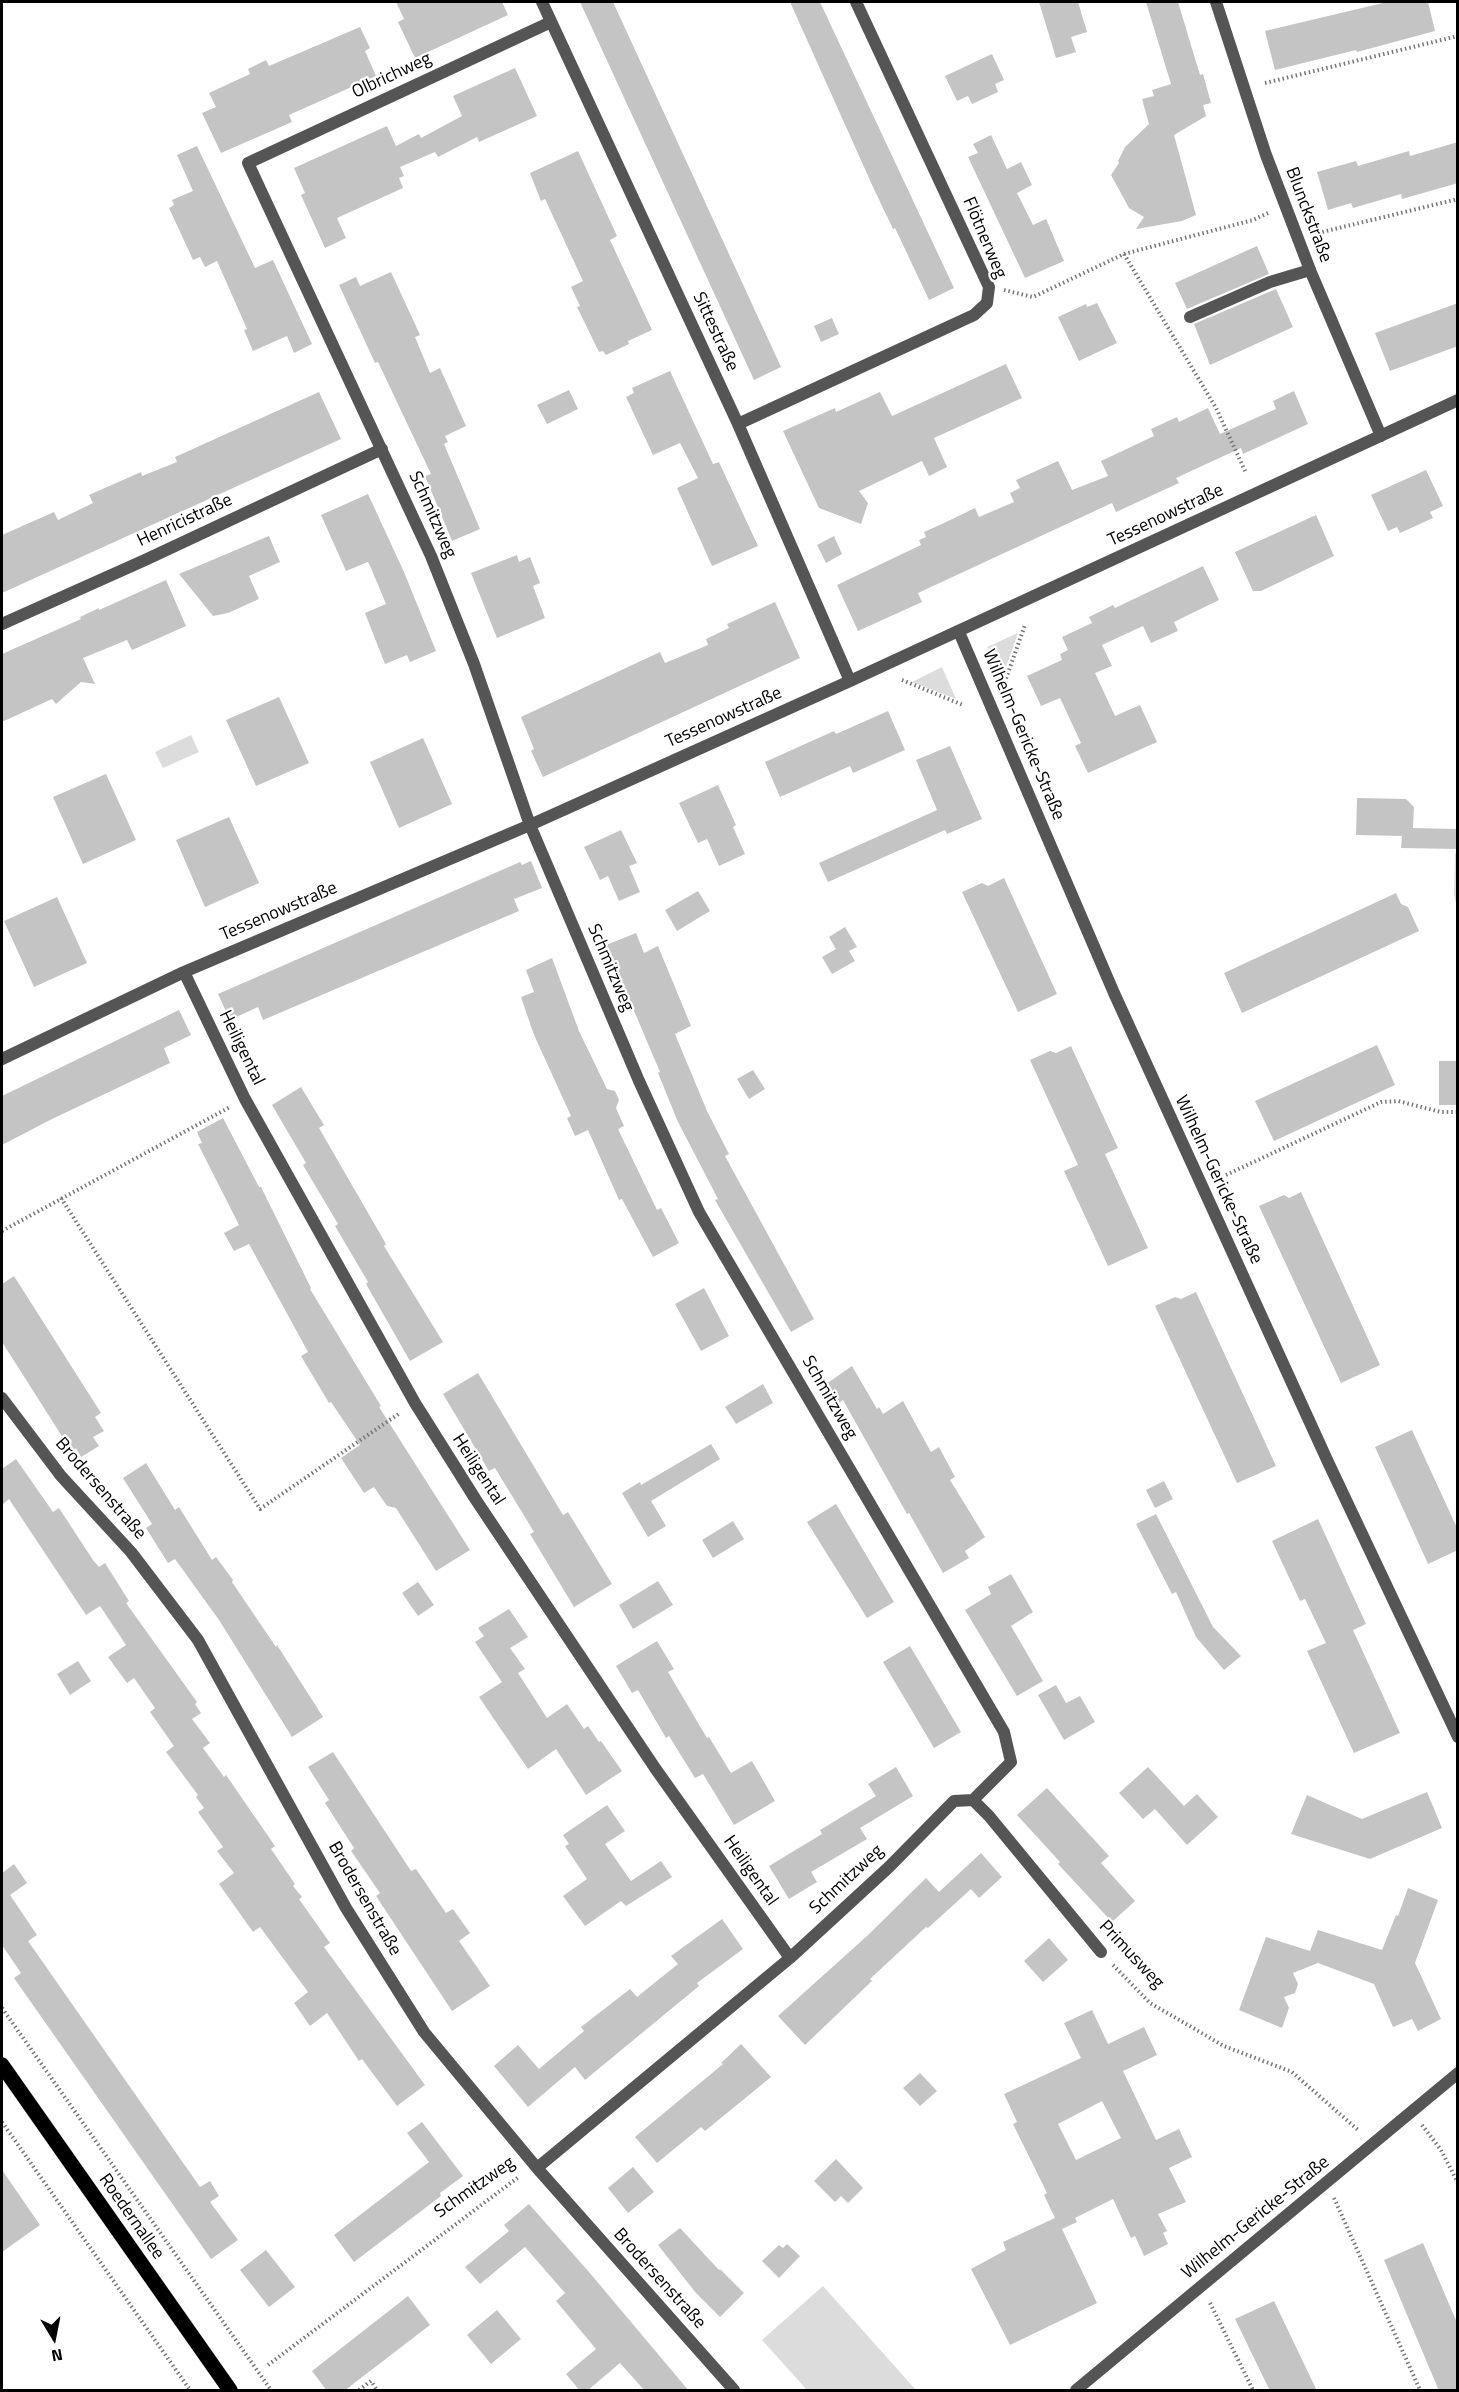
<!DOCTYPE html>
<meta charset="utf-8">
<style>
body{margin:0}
#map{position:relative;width:1459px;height:2392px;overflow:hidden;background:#fff;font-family:"Titillium Web",sans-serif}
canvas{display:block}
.frame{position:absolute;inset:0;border:3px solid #000;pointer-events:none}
.north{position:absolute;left:24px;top:2308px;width:60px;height:60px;-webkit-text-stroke:4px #fff;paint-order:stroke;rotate:170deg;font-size:16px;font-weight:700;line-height:24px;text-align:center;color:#000}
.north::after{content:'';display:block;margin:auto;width:21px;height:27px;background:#000;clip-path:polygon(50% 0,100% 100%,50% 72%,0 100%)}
</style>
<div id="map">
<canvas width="1459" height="2392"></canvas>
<div class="frame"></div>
<div class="north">N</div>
</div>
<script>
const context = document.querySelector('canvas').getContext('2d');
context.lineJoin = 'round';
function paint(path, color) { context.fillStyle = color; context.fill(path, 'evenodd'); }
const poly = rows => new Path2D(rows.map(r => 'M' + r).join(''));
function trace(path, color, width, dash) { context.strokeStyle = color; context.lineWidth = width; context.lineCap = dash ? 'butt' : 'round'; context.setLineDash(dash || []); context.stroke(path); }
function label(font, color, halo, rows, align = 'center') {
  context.font = font + ' "Titillium Web",sans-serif'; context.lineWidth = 4.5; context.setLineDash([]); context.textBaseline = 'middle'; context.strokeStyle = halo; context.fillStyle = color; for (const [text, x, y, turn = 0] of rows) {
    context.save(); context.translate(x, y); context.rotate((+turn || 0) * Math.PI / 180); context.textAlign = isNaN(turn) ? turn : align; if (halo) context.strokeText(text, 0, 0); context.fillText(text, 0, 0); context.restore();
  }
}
paint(poly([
 [1018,633,1002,678,987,647],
 [942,667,956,699,912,682],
 [191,735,199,752,163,768,155,752],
 [1455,853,1457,853,1457,907,1454,895],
 [823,2286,916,2390,807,2390,762,2340]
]), '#dcdcdc');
paint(poly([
 [396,2,502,2,508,15,415,58,398,22,404,19],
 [580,2,613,2,781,367,754,380],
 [790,2,820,2,954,288,929,300,895,228,893,229,873,187],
 [1039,2,1078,2,1087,32,1071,37,1076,52,1056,58],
 [1146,2,1178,2,1200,75,1203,74,1211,103,1203,105,1206,116,1174,135,1196,215,1182,221,1136,229,1144,217,1129,208,1111,175,1119,163,1118,161,1125,147,1149,124,1142,99,1154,96,1152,90,1171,84],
 [1387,2,1428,2,1435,31,1357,52,1356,50,1275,70,1265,31],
 [360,27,370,48,365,51,376,76,289,115,292,122,221,153,202,113,216,107,209,93,250,74,248,69,266,60,269,66],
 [992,54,1004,80,995,84,998,92,972,104,968,96,957,101,945,76],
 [515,68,537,116,479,142,477,137,438,157,435,152,400,167,404,176,399,178,403,188,337,218,346,238,325,248,301,195,305,193,294,168,387,126,396,146,419,134,421,138,462,116,453,96],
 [991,135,1007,169,1021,162,1032,185,1017,193,1033,225,1046,219,1064,261,1025,278,968,157,978,153,973,144],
 [1458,142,1458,183,1402,199,1401,194,1353,208,1351,203,1328,210,1317,172,1356,161,1358,166,1409,151,1410,156],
 [197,146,255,268,273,260,312,344,294,353,287,336,253,351,244,330,247,329,217,261,205,267,200,257,193,260,169,208,174,205,172,200,193,191,177,155],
 [578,151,617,236,610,240,652,330,628,341,629,344,606,355,603,351,599,352,577,307,580,306,571,287,583,281,545,199,541,201,530,173],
 [1257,246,1269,274,1187,309,1175,283],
 [391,272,420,335,415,337,430,373,440,368,466,426,445,436,448,442,444,444,480,529,452,541,425,476,431,474,378,362,375,363,339,285,356,277,360,286],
 [1276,289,1293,327,1210,365,1194,324],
 [1097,303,1117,343,1079,361,1058,317,1086,304,1087,307],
 [1458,303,1458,346,1390,371,1375,333],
 [832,318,839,334,821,342,814,326],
 [1006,364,1022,398,934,438,947,467,929,476,922,461,859,491,868,503,861,524,819,508,783,431,835,408,836,412,880,392,892,416],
 [670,371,713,464,719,462,758,546,712,566,677,488,698,478,680,443,653,455,626,397,634,393,632,388],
 [569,390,578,409,547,424,537,405],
 [1294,391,1308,424,1243,454,1241,448,1176,478,1179,483,1116,512,1112,503,918,593,922,602,858,631,837,585,921,545,919,540,926,537,924,532,944,523,975,508,979,517,1014,502,1010,493,1020,488,1016,480,1058,461,1072,490,1108,476,1101,461,1154,436,1151,429,1177,417,1179,422,1208,408,1220,434,1276,409,1273,401],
 [319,392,341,439,2,593,2,535,54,512,58,520,93,503,89,495,141,472,142,476,177,462,175,457],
 [1426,470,1443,506,1430,512,1433,518,1400,533,1397,527,1388,531,1371,495],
 [368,494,404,572,436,651,410,662,407,655,385,664,365,613,386,604,371,568,368,562,346,571,321,515],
 [1316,515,1334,556,1261,591,1253,591,1235,552],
 [269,536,280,562,249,576,259,599,228,613,213,616,179,574],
 [834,536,842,554,826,563,817,545],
 [517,555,519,562,530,557,540,583,533,586,545,618,497,638,471,573],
 [1203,566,1219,600,1174,622,1178,631,1151,643,1143,626,1102,645,1112,666,1095,673,1115,716,1140,705,1157,742,1088,773,1075,746,1081,743,1060,698,1041,706,1027,676,1062,660,1060,654,1068,650,1062,637,1092,623,1089,617,1113,605,1115,608],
 [166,580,186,626,132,650,127,640,83,658,95,684,81,682,56,704,52,699,2,722,2,654,81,619,80,617,99,608,99,610],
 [775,602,800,658,543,777,531,751,534,749,521,717,660,652,665,663,708,645,706,639,729,628,727,624],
 [279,697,309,763,256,786,226,720],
 [888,711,905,750,853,773,850,766,780,797,765,762,834,731,836,734],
 [423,738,452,804,399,828,370,762],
 [950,746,982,819,947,834,945,830,828,882,819,863,937,810,916,760],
 [106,774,136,840,83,864,53,797],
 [718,785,736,825,733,827,745,854,719,866,707,839,698,843,679,803],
 [1357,798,1406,799,1414,807,1413,828,1458,829,1458,849,1401,848,1402,836,1356,835],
 [229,817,259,883,205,907,176,840],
 [621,830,637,863,629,866,640,892,619,901,608,876,600,880,584,847],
 [531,861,542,888,514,899,519,911,263,1020,258,1007,230,1020,218,994,520,862,522,865],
 [1004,878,1057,994,1018,1012,962,892,982,883,988,886],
 [698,891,710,911,677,931,665,910],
 [1396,893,1401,904,1408,907,1419,931,1242,1013,1224,973],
 [57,897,87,963,34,987,4,921],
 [845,927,857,947,849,951,855,961,832,974,822,957,836,949,829,937],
 [636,933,644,953,658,946,691,1026,675,1034,707,1111,729,1154,725,1156,814,1319,791,1332,715,1200,718,1199,678,1122,658,1073,660,1072,606,945],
 [552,958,579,1031,607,1089,615,1091,619,1100,616,1108,624,1126,618,1129,657,1210,661,1208,679,1243,653,1257,622,1199,619,1200,588,1130,575,1136,567,1118,571,1116,534,1035,521,997,534,992,526,970],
 [179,1010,191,1035,164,1048,170,1063,50,1120,2,1145,2,1096],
 [1377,1045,1395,1085,1274,1141,1255,1101],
 [1071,1046,1118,1148,1105,1154,1148,1248,1108,1266,1064,1171,1078,1165,1030,1060,1050,1051,1056,1053],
 [1439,1061,1458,1061,1458,1105,1439,1105],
 [753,1070,765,1089,749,1099,737,1079],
 [301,1087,324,1125,319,1128,386,1244,384,1246,443,1342,410,1361,366,1284,368,1282,335,1226,338,1224,303,1165,306,1163,272,1105],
 [223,1118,259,1187,261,1187,311,1288,310,1289,381,1406,379,1407,470,1550,436,1571,396,1508,387,1506,374,1487,364,1493,341,1458,360,1445,331,1402,329,1403,301,1356,308,1352,249,1244,234,1251,224,1233,239,1225,198,1144,202,1143,197,1132],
 [1301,1192,1380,1365,1341,1383,1259,1206,1284,1195,1289,1198],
 [14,1276,101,1413,95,1417,104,1431,93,1437,99,1446,81,1457,76,1448,72,1452,2,1342,2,1284],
 [704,1288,729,1336,701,1351,675,1304],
 [1196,1292,1276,1466,1237,1483,1155,1306,1175,1297,1181,1299],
 [852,1366,877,1409,879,1407,883,1414,903,1401,931,1452,939,1447,955,1477,950,1480,985,1537,965,1551,969,1558,943,1573,909,1513,907,1514,843,1400,838,1404,826,1384],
 [478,1373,563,1515,568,1512,612,1584,574,1607,530,1534,534,1532,495,1468,489,1471,443,1394],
 [763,1384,773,1403,736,1424,725,1407],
 [1412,1430,1458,1530,1458,1550,1428,1564,1375,1447],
 [711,1444,720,1459,651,1501,666,1526,648,1537,622,1493,640,1482,641,1485],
 [16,1459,53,1512,59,1508,93,1560,99,1567,105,1563,129,1601,126,1603,197,1702,195,1704,201,1713,192,1719,210,1743,203,1748,224,1777,226,1775,275,1846,271,1849,295,1884,293,1886,302,1897,299,1899,330,1943,324,1947,425,2085,397,2106,362,2059,359,2061,327,2013,310,2026,294,2003,308,1992,260,1927,253,1932,219,1884,234,1873,217,1851,223,1847,198,1812,204,1808,196,1797,198,1795,166,1752,174,1746,150,1712,155,1708,134,1678,127,1683,108,1657,126,1645,100,1606,86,1615,9,1499,2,1505,2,1469],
 [146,1463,175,1510,179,1507,212,1560,216,1557,233,1580,232,1582,276,1647,277,1645,323,1717,292,1737,219,1620,175,1559,168,1563,146,1528,152,1524,123,1478],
 [1164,1481,1173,1499,1155,1508,1146,1490],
 [836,1504,894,1602,867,1618,807,1522],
 [1156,1514,1213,1627,1241,1656,1224,1670,1196,1637,1176,1592,1172,1594,1136,1524],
 [1318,1519,1366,1624,1353,1630,1400,1733,1354,1753,1307,1651,1326,1643,1305,1599,1300,1601,1272,1541],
 [733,1521,744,1539,713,1558,702,1540],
 [1011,1574,1033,1612,1011,1626,1043,1681,1017,1696,965,1610,991,1594,988,1587],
 [658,1581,673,1605,633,1629,619,1605],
 [418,1582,434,1605,418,1616,402,1593],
 [509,1609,528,1637,510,1648,525,1669,518,1673,547,1718,567,1704,584,1729,588,1726,599,1742,601,1741,622,1771,586,1795,556,1749,528,1769,479,1697,502,1682,475,1642,484,1636,478,1628],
 [657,1641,674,1669,668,1672,707,1738,709,1737,731,1773,752,1761,775,1801,734,1825,703,1774,695,1778,669,1736,666,1738,638,1690,632,1693,616,1666],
 [910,1646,961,1732,934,1748,883,1662],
 [78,1661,91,1681,70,1695,57,1674],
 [1056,1685,1066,1703,1080,1696,1095,1722,1064,1740,1038,1695],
 [333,1752,411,1871,416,1869,446,1913,453,1909,470,1933,459,1941,490,1986,452,2011,376,1896,380,1893,351,1851,354,1848,325,1803,329,1800,308,1767],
 [896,1767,913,1796,860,1828,867,1839,811,1872,817,1882,789,1899,769,1866,822,1834,820,1830,876,1796,868,1784],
 [1148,1767,1184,1806,1197,1794,1218,1817,1187,1845,1155,1809,1143,1819,1119,1793],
 [1047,1788,1109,1856,1101,1863,1135,1901,1112,1922,1058,1864,1060,1862,1017,1815],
 [1427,1792,1442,1828,1370,1859,1291,1834,1307,1795,1362,1819],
 [607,1805,625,1831,605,1844,631,1881,661,1861,672,1877,626,1906,621,1901,585,1926,563,1896,587,1879,565,1846,569,1844,563,1835],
 [981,1853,1002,1877,979,1898,971,1889,928,1928,926,1927,870,1979,872,1981,805,2045,778,2016,867,1936,926,1878,939,1892],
 [14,1864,27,1883,10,1895,37,1935,28,1941,200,2187,210,2181,219,2196,210,2202,238,2240,211,2259,14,1978,21,1973,2,1945,2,1873],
 [1408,1888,1438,1900,1415,1963,1441,2019,1418,2031,1412,2019,1393,2027,1374,1984,1318,1963,1293,1973,1298,1984,1295,1993,1284,1997,1289,2008,1282,2028,1239,2010,1266,1937,1310,1951,1318,1930,1382,1950,1396,1915,1398,1916],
 [722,1919,743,1949,697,1983,699,1986,585,2080,575,2067,528,2107,494,2066,518,2045,539,2069,584,2031,581,2027,630,1989,637,1997,678,1964,671,1956],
 [1049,1938,1068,1960,1043,1982,1024,1961],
 [1092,2010,1108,2044,1144,2027,1157,2055,1123,2071,1156,2140,1179,2129,1192,2157,1169,2168,1186,2202,1158,2214,1167,2231,1163,2233,1168,2244,1144,2256,1135,2236,1131,2238,1113,2199,1075,2218,1077,2222,1062,2229,1097,2303,1010,2345,971,2269,1006,2250,1003,2242,1055,2218,1044,2195,1047,2193,1013,2124,1017,2122,1004,2094,1081,2058,1064,2023],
 [1102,2101,1121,2138,1076,2160,1058,2124],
 [741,2044,771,2077,705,2131,701,2127,657,2163,635,2137,723,2064,721,2063],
 [920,2073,937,2091,920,2106,903,2088],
 [422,2122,463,2176,440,2193,441,2196,354,2262,334,2235,429,2162,407,2133],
 [836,2159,863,2188,848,2203,841,2196,835,2202,814,2181],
 [633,2167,654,2192,628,2213,608,2188],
 [2,2170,40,2225,2,2252],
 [529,2204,589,2272,689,2391,645,2391,620,2363,587,2391,580,2391,566,2374,596,2349,556,2301,565,2293,525,2247,480,2284,465,2267,509,2231,504,2225],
 [680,2228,719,2270,720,2269,744,2293,720,2317,696,2293,658,2245],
 [1423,2243,1458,2325,1458,2391,1439,2391,1384,2260],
 [787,2244,800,2256,779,2278,762,2261,779,2245,783,2248],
 [266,2250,295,2287,269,2307,240,2270],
 [408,2296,430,2325,344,2391,327,2391,312,2371],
 [1274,2301,1317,2391,1270,2391,1235,2319],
 [497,2310,521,2339,491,2364,467,2335]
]), '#c4c4c4');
const primary = poly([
 [2,2065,230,2390]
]);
trace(primary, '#dbdbdb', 16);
trace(poly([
 [1265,83,1458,36],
 [1318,233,1458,199],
 [1124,254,1216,408,1246,473],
 [1004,290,1033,297,1124,254,1253,220,1268,213],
 [902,680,963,705],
 [1003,687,1025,625],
 [1226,1175,1381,1102,1398,1101,1441,1112,1458,1112],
 [61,1198,260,1509,400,1413],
 [2,1231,230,1107],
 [1113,1965,1150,2003,1224,2046,1292,2072,1358,2130],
 [2,2008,271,2390],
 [2,2122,190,2390],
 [1422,2125,1441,2150,1458,2183],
 [1334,2198,1420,2390],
 [1210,2303,1253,2390],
 [268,2365,520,2176],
 [359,2390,371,2381,377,2390]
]), '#777', 4, [1.5, 3]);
trace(poly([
 [1190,317,1270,282,1310,270]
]), '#555', 12);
trace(poly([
 [542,2,738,424,850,681],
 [1216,2,1266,155,1310,270,1381,436],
 [738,424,974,315,987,303,989,287,856,2],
 [2,624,145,560,382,449],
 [959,632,1114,993,1328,1462,1458,1737],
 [184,972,245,1099,415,1403,476,1500,655,1768,790,1958],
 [2,1059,184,972,530,825,850,681,1458,400],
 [2,1398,61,1476,131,1552,198,1640,346,1908,424,2032,537,2168,734,2390],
 [973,1800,989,1816,1101,1952],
 [537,2168,790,1958,889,1867,954,1801,973,1800,1011,1762,1004,1732,699,1212,639,1081,530,825,474,664,431,556,248,163,551,22],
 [1076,2390,1458,2073]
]), '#555', 12);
trace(primary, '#000', 15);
label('18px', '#000', '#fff', [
 ["Olbrichweg",392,76,-25],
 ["Blunckstraße",1308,215,69],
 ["Flötnerweg",984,238,67],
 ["Sittestraße",715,332,65],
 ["Schmitzweg",432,515,66],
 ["Tessenowstraße",1166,516,-25],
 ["Henricistraße",185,521,-25],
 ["Tessenowstraße",724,718,-24],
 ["Wilhelm-Gericke-Straße",1023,735,67],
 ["Tessenowstraße",279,912,-23],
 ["Schmitzweg",610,968,67],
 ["Heiligental",241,1048,64],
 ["Wilhelm-Gericke-Straße",1218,1180,65],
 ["Schmitzweg",829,1398,60],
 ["Heiligental",478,1470,57],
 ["Brodersenstraße",100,1489,49],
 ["Heiligental",750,1871,55],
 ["Schmitzweg",847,1880,-43],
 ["Brodersenstraße",364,1899,60],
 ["Primusweg",1131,1955,47],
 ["Schmitzweg",475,2188,-35],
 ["Roedernallee",131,2217,55],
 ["Wilhelm-Gericke-Straße",1256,2218,-39],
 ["Brodersenstraße",659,2279,48]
]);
</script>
